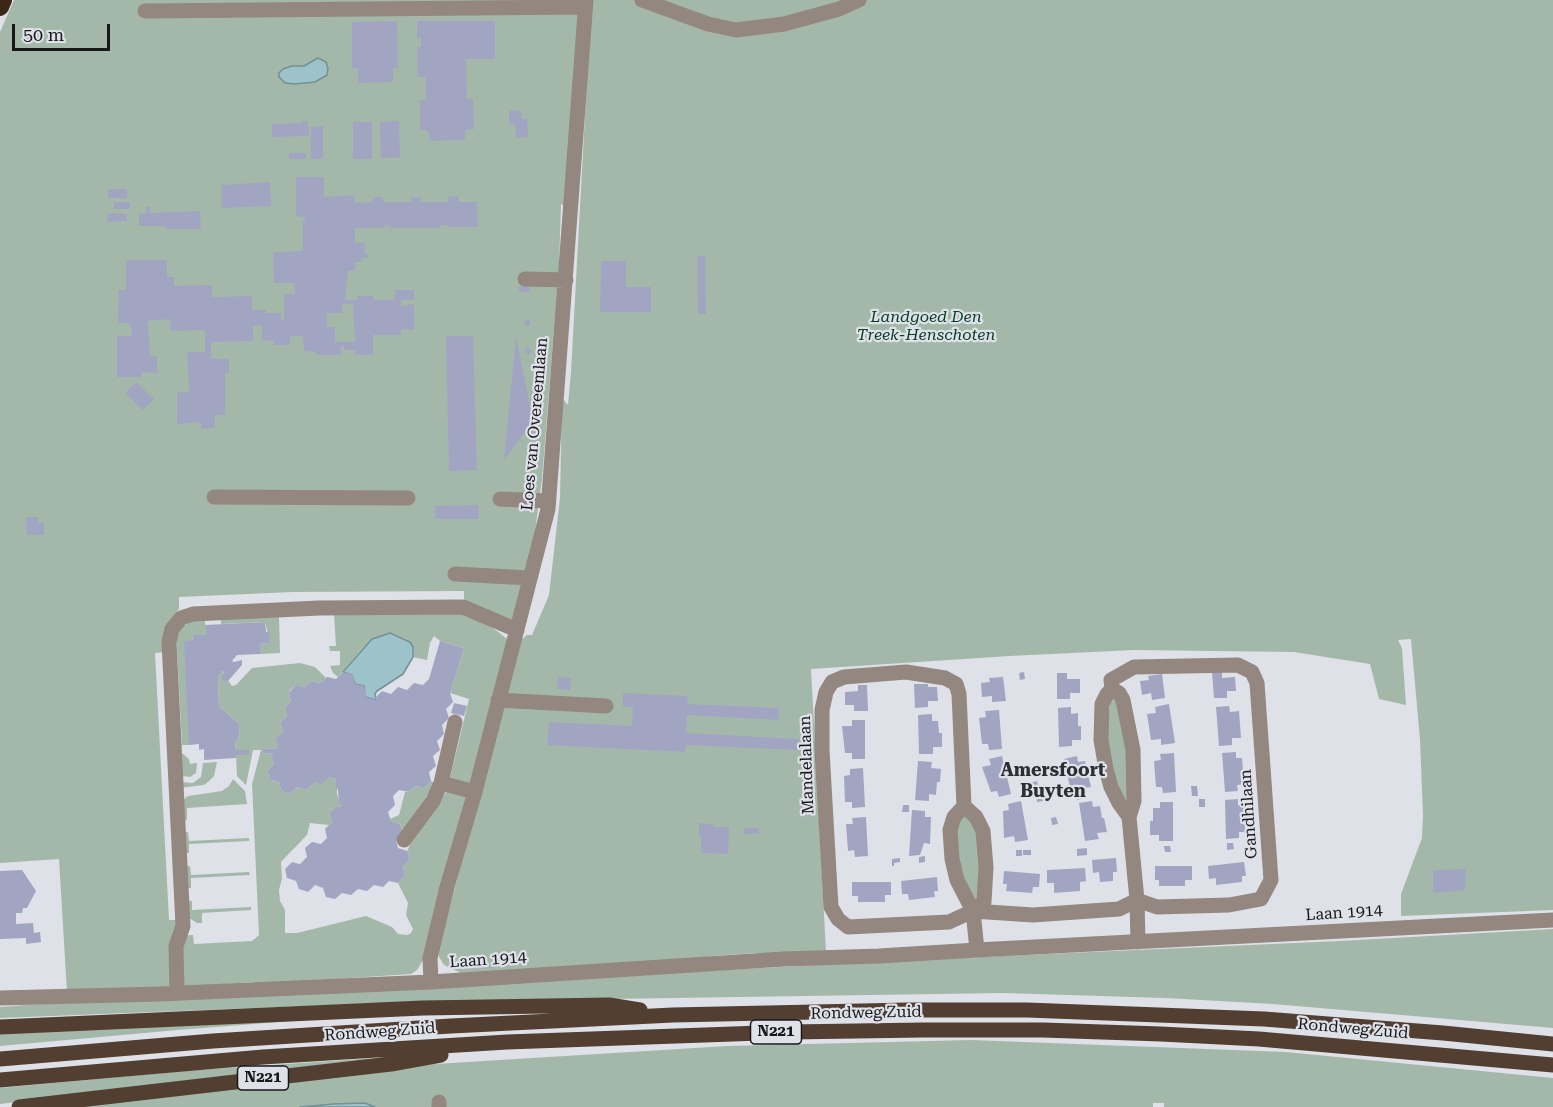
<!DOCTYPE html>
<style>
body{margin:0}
#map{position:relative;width:1553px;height:1107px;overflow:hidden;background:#dfe1e9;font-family:"Roboto Serif",serif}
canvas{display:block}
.scale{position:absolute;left:12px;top:24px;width:98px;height:27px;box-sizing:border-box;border:3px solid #18181b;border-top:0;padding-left:8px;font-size:18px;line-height:21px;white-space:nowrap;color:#18181b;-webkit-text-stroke:4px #dfe1e9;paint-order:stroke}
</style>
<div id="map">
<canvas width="1553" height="1107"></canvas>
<div class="scale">50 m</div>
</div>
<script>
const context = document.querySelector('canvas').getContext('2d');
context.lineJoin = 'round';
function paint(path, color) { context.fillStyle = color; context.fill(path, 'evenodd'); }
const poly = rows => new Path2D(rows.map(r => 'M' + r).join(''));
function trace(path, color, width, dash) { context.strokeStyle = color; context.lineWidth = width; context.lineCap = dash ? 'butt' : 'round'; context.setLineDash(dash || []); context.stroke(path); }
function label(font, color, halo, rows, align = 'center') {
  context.font = font + ' "Roboto Serif",serif'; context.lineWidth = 4.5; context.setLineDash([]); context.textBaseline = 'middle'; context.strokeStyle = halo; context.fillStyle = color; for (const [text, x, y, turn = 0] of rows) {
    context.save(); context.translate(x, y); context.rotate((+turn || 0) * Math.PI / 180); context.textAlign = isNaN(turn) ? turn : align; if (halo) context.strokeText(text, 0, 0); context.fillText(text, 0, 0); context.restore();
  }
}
paint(poly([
 [14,0,1553,0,1553,910,1401,916,1401,894,1422,838,1423,815,1420,740,1411,639,1398,640,1402,648,1406,705,1379,699,1370,664,1294,652,1134,650,1010,656,811,669,826,952,767,956,755,953,711,956,673,961,461,973,444,965,439,957,438,944,449,910,518,646,521,640,527,635,532,635,549,595,560,498,562,398,568,405,571,372,591,5,569,210,561,204,559,266,542,479,527,591,516,618,510,622,464,601,464,591,293,592,179,597,179,609,169,622,165,652,155,653,169,920,179,920,174,936,193,935,194,944,252,941,259,935,252,784,261,750,253,750,246,785,237,776,236,755,249,755,249,750,236,750,235,742,238,741,240,725,219,706,218,677,222,671,232,686,236,685,252,668,300,663,315,667,326,678,321,683,311,681,305,687,296,685,289,691,291,701,285,707,287,716,280,723,283,732,278,748,264,749,264,754,273,753,274,764,267,771,270,780,279,782,281,791,290,794,297,787,306,790,315,782,329,777,336,779,335,785,337,785,337,794,341,804,340,807,336,806,329,813,332,822,329,825,310,823,307,835,281,862,282,878,279,890,280,901,285,910,285,933,297,933,366,916,392,927,398,934,407,935,411,933,413,929,406,915,408,903,398,883,405,876,403,867,410,860,407,851,415,834,433,813,446,792,461,793,468,799,423,960,417,970,411,974,257,984,253,982,225,984,222,986,67,992,59,859,0,863,0,32],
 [462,612,483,621,497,631,507,639,508,647,472,784,450,778,469,699,450,693,464,648,440,641,434,636,430,643,427,660,413,657,414,652,406,639,390,633,362,649,338,677,333,673,330,666,340,665,340,651,330,651,329,646,336,646,334,614],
 [279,617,280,653,260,654,260,644,270,643,265,622,221,624,221,619],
 [191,621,205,621,206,635,193,635,189,745,182,745,176,631],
 [1111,695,1115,695,1129,749,1127,802,1116,782,1106,740],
 [183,754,189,759,190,764,197,763,196,773,190,777,182,776,178,755],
 [217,762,214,776,208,782,204,785,179,788,181,782,193,783,201,777,203,763],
 [233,779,245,791,247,804,187,808,187,820,184,820,183,800,188,796,222,791,229,786],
 [431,781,435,783,404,835,397,843,396,840,403,833,400,824,391,821,390,819,399,815,405,792,409,792,415,786,424,788],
 [962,817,971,817,976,824,982,870,976,904,958,868,956,822],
 [185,832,188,832,189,841,249,838,249,841,189,844,189,853,186,853],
 [186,866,190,866,191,875,249,872,250,875,191,878,191,888,187,888],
 [187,901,192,901,192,910,251,907,251,910,202,913,202,923,197,923,189,918],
 [1553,929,1553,1028,1273,1004,1165,998,1003,993,410,1002,0,1018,0,1007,40,1004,524,981,889,961,1340,941],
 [343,1017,178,1030,0,1046,0,1030],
 [971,1040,1286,1052,1553,1078,1553,1107,1164,1107,1164,1103,1153,1103,1153,1107,445,1107,446,1100,444,1098,434,1107,375,1107,365,1103,300,1107,35,1107,419,1065,727,1046],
 [391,1057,190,1082,0,1104,0,1088,196,1070]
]), '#a4b8aa');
const water = poly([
 [318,58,326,62,328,69,327,75,315,82,295,84,285,83,279,77,279,73,283,69,292,66,304,66,318,58],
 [390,633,410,642,413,647,413,657,403,674,377,691,375,694,376,700,365,697,364,686,355,684,352,675,343,672,372,639,390,633],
 [365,1103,375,1107,300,1107,333,1104,365,1103]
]);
paint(water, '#9cc3ca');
trace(water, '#749096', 1.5);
paint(poly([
 [397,21,398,68,393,68,393,82,358,83,358,68,352,68,352,22],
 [417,21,495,21,495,59,466,59,467,99,473,99,474,129,467,130,465,132,465,140,429,141,429,132,427,132,427,130,420,130,420,100,426,100,426,77,418,77,417,47,421,47,421,38,417,38],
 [521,110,522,119,527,118,528,137,516,138,515,124,509,125,509,111],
 [302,121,308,121,309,136,272,137,272,124,302,123],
 [399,121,400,158,381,158,380,122],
 [353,122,372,122,372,159,353,159],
 [323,126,323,159,311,159,311,127],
 [289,153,306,153,306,159,289,159],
 [296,177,324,177,324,197,355,195,355,203,373,202,373,197,383,197,383,202,411,202,411,197,421,197,421,202,448,202,448,197,459,196,459,202,477,202,478,227,448,227,447,225,441,225,440,228,391,228,390,226,385,225,384,228,355,228,355,243,365,243,365,254,368,254,368,258,361,258,361,262,355,262,355,271,348,271,345,300,357,300,357,296,373,296,373,300,394,300,395,290,414,290,414,300,401,300,401,306,414,304,414,330,401,329,401,335,373,335,373,355,355,355,355,350,344,350,344,346,341,346,341,355,316,355,316,352,304,351,303,336,290,336,290,345,274,345,274,340,262,341,262,325,253,326,253,341,211,342,211,359,229,359,229,373,225,373,225,415,215,415,215,428,201,429,201,422,177,424,177,392,189,392,187,352,205,352,205,330,171,331,170,319,148,321,150,356,157,356,157,373,141,372,141,377,117,377,117,336,132,336,130,323,118,323,118,305,119,305,118,290,126,290,126,260,167,260,167,277,174,277,174,286,212,285,212,297,252,296,252,310,266,310,266,313,281,313,281,320,284,320,284,294,295,294,294,283,274,283,273,252,303,251,303,220,305,220,305,217,296,216],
 [342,304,353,304,355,342,335,342,335,327,327,327,327,313,342,313],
 [270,182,271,206,222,208,221,185],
 [108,189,127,189,127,198,108,198],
 [114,202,130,202,130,209,114,209],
 [146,207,150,207,150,213,200,211,201,229,165,229,165,226,139,226,139,213,146,213],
 [108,213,127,214,127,221,107,222],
 [697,256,705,256,706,314,698,314],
 [601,261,626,261,626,287,651,287,651,312,600,312],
 [519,286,529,286,530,292,519,292],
 [530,319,530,326,525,326,525,320],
 [446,336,473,336,477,470,449,471],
 [516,336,533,421,504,460],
 [528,347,532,351,528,355,524,351],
 [136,382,154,399,143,410,125,393],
 [478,505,479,519,435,519,435,506],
 [26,517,38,517,38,523,44,523,44,535,27,535],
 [265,622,266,632,269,632,270,643,260,644,260,654,237,655,232,661,234,662,242,660,242,665,228,681,222,681,222,675,224,673,222,671,218,677,219,706,240,725,238,741,235,742,236,750,249,750,249,755,236,755,236,758,204,760,204,749,199,750,199,744,189,745,184,641,193,640,193,635,206,635,205,625],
 [440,641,464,648,450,693,453,702,446,709,449,718,442,725,444,734,437,741,440,750,433,756,436,766,429,772,431,781,424,788,415,786,409,792,399,790,393,796,395,805,388,812,391,821,400,824,403,833,396,840,398,848,407,851,410,860,403,867,405,876,398,883,389,881,383,887,374,885,367,891,358,889,351,895,342,893,335,899,326,897,323,888,315,885,308,892,299,889,296,881,287,878,285,869,292,862,300,864,307,857,305,848,312,842,321,844,327,838,325,829,332,822,329,813,336,806,340,807,341,804,339,803,338,790,335,785,336,779,329,777,322,784,315,782,306,790,297,787,290,794,281,791,279,782,270,780,267,771,274,764,272,755,273,753,264,754,263,749,278,748,276,739,283,732,280,723,287,716,285,707,291,701,289,692,296,685,305,687,311,681,321,683,327,677,336,679,343,672,353,675,355,684,364,686,366,696,365,697,376,700,375,698,382,691,391,694,398,687,407,690,414,683,423,685,429,679],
 [1222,671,1222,678,1235,677,1236,691,1227,691,1227,698,1214,698,1212,672],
 [1024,672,1025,679,1020,680,1019,673],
 [1057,673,1067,673,1067,679,1080,679,1080,693,1070,693,1070,699,1057,699],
 [1162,674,1165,698,1152,700,1151,693,1142,695,1140,681,1149,680,1148,676],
 [558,677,571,678,570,690,557,689],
 [1003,677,1006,701,992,702,992,696,982,697,981,683,990,682,989,678],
 [914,684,928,684,928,687,937,687,938,701,928,701,928,707,915,708],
 [858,685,867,685,868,711,854,711,854,705,845,705,845,692,858,691],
 [623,693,688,696,687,704,779,708,778,720,687,715,686,733,798,739,798,750,686,745,685,752,547,745,549,722,632,726,633,707,623,707],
 [454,703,467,706,464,716,451,713],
 [1169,704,1175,743,1161,745,1161,739,1151,740,1147,714,1156,713,1155,707],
 [1229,706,1230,712,1239,711,1241,738,1232,738,1232,745,1219,746,1216,707],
 [1071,707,1071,714,1078,713,1078,726,1081,726,1081,740,1072,740,1072,746,1059,747,1058,708],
 [999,710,1002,749,989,750,988,744,982,744,979,718,986,717,985,711],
 [932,714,932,721,938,721,939,733,942,733,942,747,933,747,933,754,919,754,918,715],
 [852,720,865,720,865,759,852,759,852,753,845,753,842,726,852,726],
 [1236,752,1236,758,1242,758,1244,784,1237,785,1238,791,1225,792,1222,753],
 [1174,753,1176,792,1163,793,1162,787,1156,787,1154,761,1161,760,1160,754],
 [1002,756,1011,794,999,797,997,791,991,792,982,767,991,765,989,759],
 [1077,756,1078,762,1085,761,1091,787,1084,788,1087,798,1077,800,1076,796,1072,797,1064,759],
 [918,761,932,762,931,768,941,769,940,782,937,782,936,795,929,794,929,801,915,800],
 [863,768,865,807,852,808,852,802,845,802,844,776,850,775,850,769],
 [1037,781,1039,791,1028,793,1026,784],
 [1191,786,1197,786,1198,796,1192,796],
 [1040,792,1043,801,1037,802,1036,793],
 [1199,799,1205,799,1205,807,1199,807],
 [1238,799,1238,805,1245,805,1245,832,1239,832,1239,838,1226,839,1225,800],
 [1021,801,1028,840,1015,842,1014,836,1004,838,1003,811,1009,810,1008,804],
 [1092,801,1093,807,1100,806,1102,818,1104,818,1107,832,1097,833,1099,839,1085,841,1079,803],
 [1160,802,1173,802,1173,841,1159,841,1159,835,1150,835,1150,821,1153,821,1153,808,1160,808],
 [903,805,909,805,909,812,902,812],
 [912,810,925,811,925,817,931,817,930,844,924,843,920,855,909,856],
 [866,817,868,856,855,857,854,850,848,851,846,824,853,824,852,818],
 [1056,817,1058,824,1052,825,1051,818],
 [699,823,713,824,713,827,729,827,728,854,701,853,701,837,699,837],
 [744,828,759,828,759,834,744,834],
 [1227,843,1233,843,1234,849,1227,850],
 [1164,846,1170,846,1171,852,1165,852],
 [1087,848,1087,855,1077,856,1077,849],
 [1016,850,1022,850,1022,856,1016,856],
 [1023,850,1031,850,1031,855,1023,855],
 [925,856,925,862,919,863,919,857],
 [900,858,900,862,894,863,894,866,892,866,892,859],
 [1116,858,1117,872,1113,872,1113,881,1100,882,1099,872,1093,873,1092,860],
 [1244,862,1246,876,1242,876,1242,882,1216,885,1216,878,1209,879,1208,866],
 [1155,866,1192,866,1192,880,1185,880,1185,886,1159,886,1159,880,1155,880],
 [1085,868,1086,881,1080,882,1080,891,1054,893,1054,883,1047,883,1047,870],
 [1466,869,1465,890,1436,893,1433,892,1433,870],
 [22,870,36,891,27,908,23,908,22,913,16,913,16,924,33,923,34,933,40,932,41,942,26,944,26,938,0,939,0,871],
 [1004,871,1040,874,1039,887,1033,887,1032,893,1006,891,1007,884,1003,884],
 [937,877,938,891,934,891,935,897,909,900,908,894,902,894,901,881],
 [852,882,891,882,891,895,885,895,885,902,858,902,858,896,852,896]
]), '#a2a5c2');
trace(poly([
 [642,0,708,24,736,30,784,24,839,9,859,0],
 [145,11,585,7],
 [525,279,566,280],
 [214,497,408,498],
 [500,499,548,501],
 [455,574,530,578],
 [1112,689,1119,693,1123,700,1133,750,1134,801,1129,817,1119,803,1111,787,1106,769,1101,740,1102,704,1107,694,1112,689,1111,680,1134,667,1238,665,1252,672,1257,683,1271,880,1261,899,1229,905,1157,907,1137,900,1129,817],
 [498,700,606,706],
 [441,783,475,792],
 [964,806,959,694,956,684,945,678,906,672,844,677,832,682,826,692,822,710,822,750,831,907,838,919,848,927,949,922,973,911,984,902,986,867,983,831,976,817,964,806,954,817,950,830,952,859,957,880,973,911,977,950],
 [404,840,433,801,441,783,455,722],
 [973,911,1033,915,1119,909,1137,900,1138,942],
 [431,982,430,958,447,887,475,792,548,509,586,0],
 [177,992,176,946,183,926,169,642,172,629,181,618,193,614,319,608,463,607,517,630],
 [0,998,159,994,431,982,784,959,879,956,977,950,1553,920],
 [439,1107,439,1102]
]), '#93877f', 15);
trace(poly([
 [0,1027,423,1008,609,1005,640,1010],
 [0,1059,213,1041,451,1026,673,1015,908,1010,1027,1010,1264,1019,1443,1033,1553,1044],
 [0,1080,263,1057,507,1042,789,1032,923,1030,1043,1030,1161,1034,1259,1039,1553,1065],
 [19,1107,391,1064,441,1055]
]), '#533f31', 15);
trace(poly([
 [0,7,3,0]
]), '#3c2616', 18);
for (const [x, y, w] of [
 [776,1032,51],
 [263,1078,51]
]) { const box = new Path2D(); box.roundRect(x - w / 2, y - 12, w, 24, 4.5); context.fillStyle = '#dfe1e9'; context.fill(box); trace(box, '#18181b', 1.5); }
label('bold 15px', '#18181b', null, [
 ["N221",776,1032],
 ["N221",263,1078]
]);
label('italic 16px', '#063c21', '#dfe1e9', [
 ["Landgoed Den",926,317],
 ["Treek-Henschoten",926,335]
]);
label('16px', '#18181b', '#dfe1e9', [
 ["Loes van Overeemlaan",535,424,-85],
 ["Mandelalaan",807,765,-92],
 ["Gandhilaan",1249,814,-94],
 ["Laan 1914",1344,913,-4],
 ["Laan 1914",488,960,-4],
 ["Rondweg Zuid",866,1013,-1],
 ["Rondweg Zuid",1353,1029,5],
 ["Rondweg Zuid",380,1032,-4]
]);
label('bold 18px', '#2d2e34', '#dfe1e9', [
 ["Amersfoort",1053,771],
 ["Buyten",1053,792]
]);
</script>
